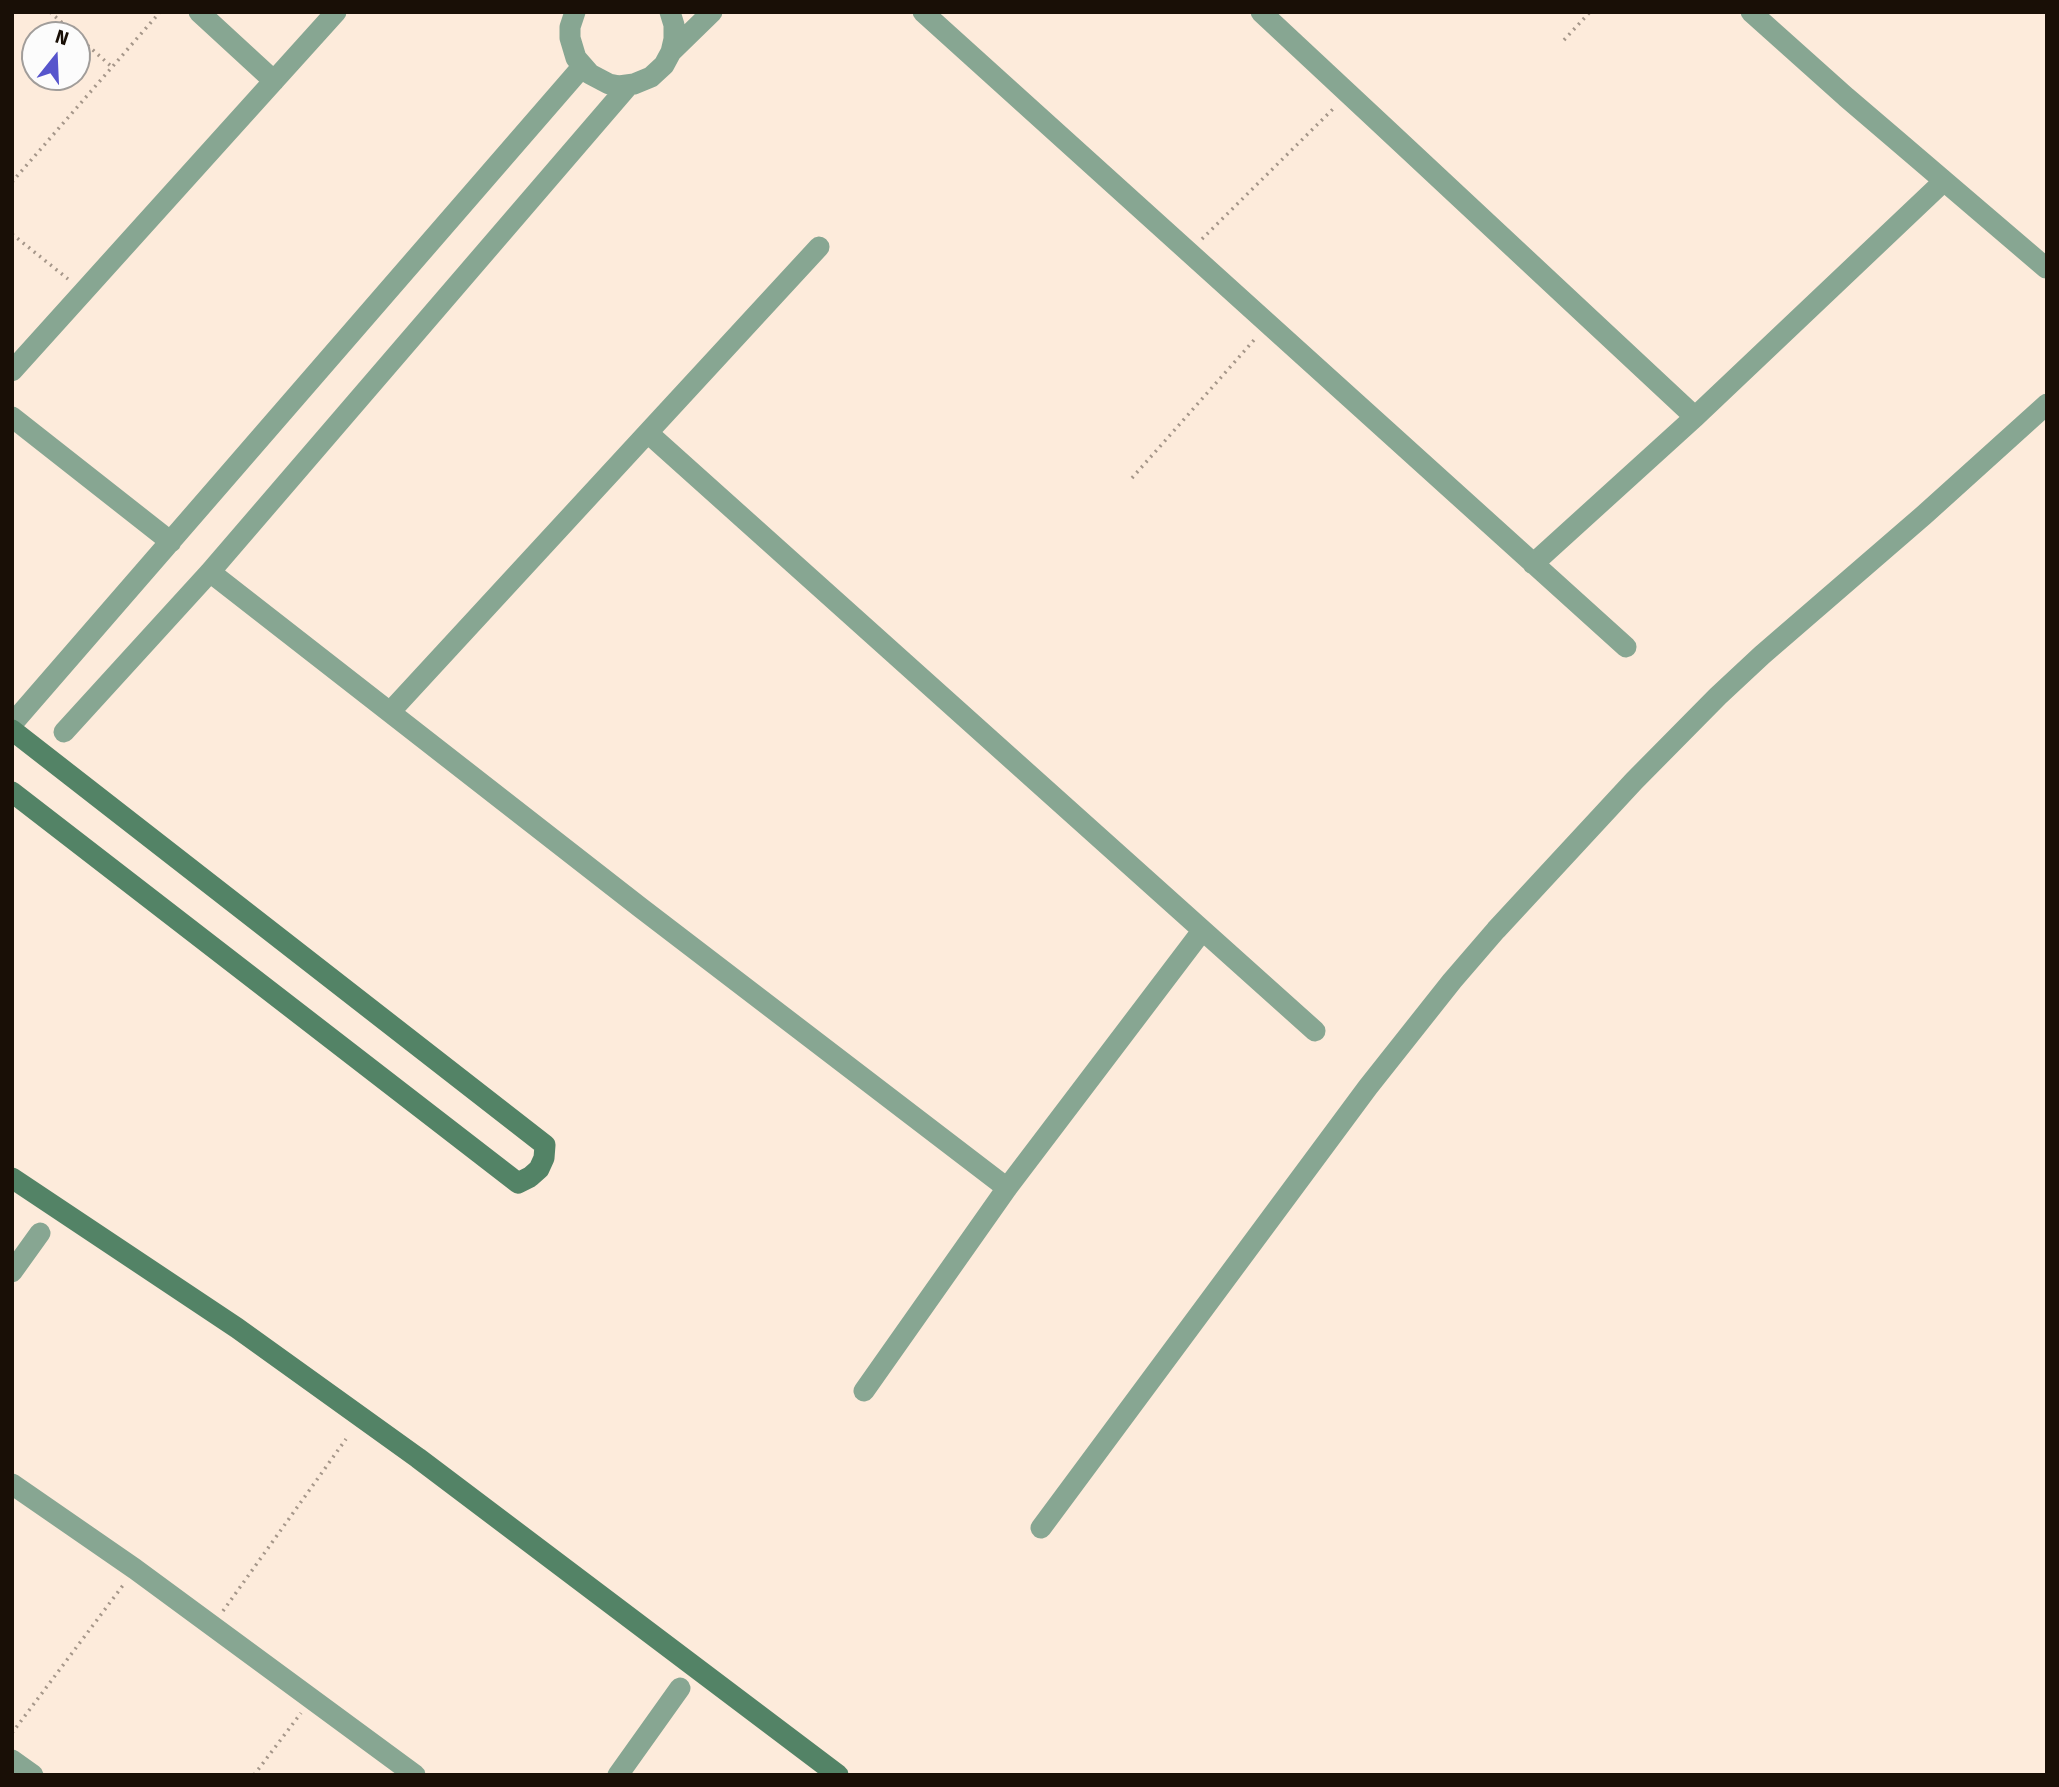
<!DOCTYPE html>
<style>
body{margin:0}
#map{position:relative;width:2059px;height:1787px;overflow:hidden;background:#fdebdb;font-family:"Fira Sans",sans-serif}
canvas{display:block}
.frame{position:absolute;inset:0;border:14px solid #190f06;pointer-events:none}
.north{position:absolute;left:21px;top:21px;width:70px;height:70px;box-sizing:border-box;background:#fcfcfc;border:2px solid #a19d9a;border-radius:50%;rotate:18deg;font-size:19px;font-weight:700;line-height:28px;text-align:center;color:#190f06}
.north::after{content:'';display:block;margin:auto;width:24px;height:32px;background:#5755cc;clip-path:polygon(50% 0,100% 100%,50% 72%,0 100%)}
</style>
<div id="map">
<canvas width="2059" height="1787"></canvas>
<div class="frame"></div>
<div class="north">N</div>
</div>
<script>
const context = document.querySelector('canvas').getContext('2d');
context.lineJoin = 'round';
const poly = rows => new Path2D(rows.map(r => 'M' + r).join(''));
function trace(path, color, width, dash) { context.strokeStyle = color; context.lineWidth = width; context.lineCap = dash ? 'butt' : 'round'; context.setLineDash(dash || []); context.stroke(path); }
trace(poly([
 [50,12,76,35],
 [77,36,112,67],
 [1564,40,1590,12],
 [12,182,160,12],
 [12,234,68,279],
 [1202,239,1336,106],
 [1132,478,1255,339],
 [223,1611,346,1439],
 [12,1733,124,1584],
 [254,1775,301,1713]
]), '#a59689', 3.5, [2, 5]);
trace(poly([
 [199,12,274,81],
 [575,12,570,27,570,38,576,58,590,74,609,84,619,86,634,84,651,77,664,65,671,52,674,39,674,25,670,12],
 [923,12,1626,647],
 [1261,12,1695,417],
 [1751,12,1846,97,2046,268],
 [671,52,712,12],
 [12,371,336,12],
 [12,417,171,542],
 [648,433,1315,1031],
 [1533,564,1695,417,1944,181],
 [210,572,641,908,1007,1188],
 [390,712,819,247],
 [12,724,582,67],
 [64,732,210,572,629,85],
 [12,1272,40,1233],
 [864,1391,1007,1188,1202,931],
 [12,1484,135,1569,415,1775],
 [1041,1528,1368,1087,1452,981,1496,930,1634,781,1718,696,1762,655,1924,515,2047,404],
 [12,1760,33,1775],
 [618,1775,680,1688]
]), '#87a692', 21);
trace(poly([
 [12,730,545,1145,544,1158,539,1169,530,1177,518,1183,12,792],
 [12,1178,237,1328,418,1458,838,1775]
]), '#538366', 21);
</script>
